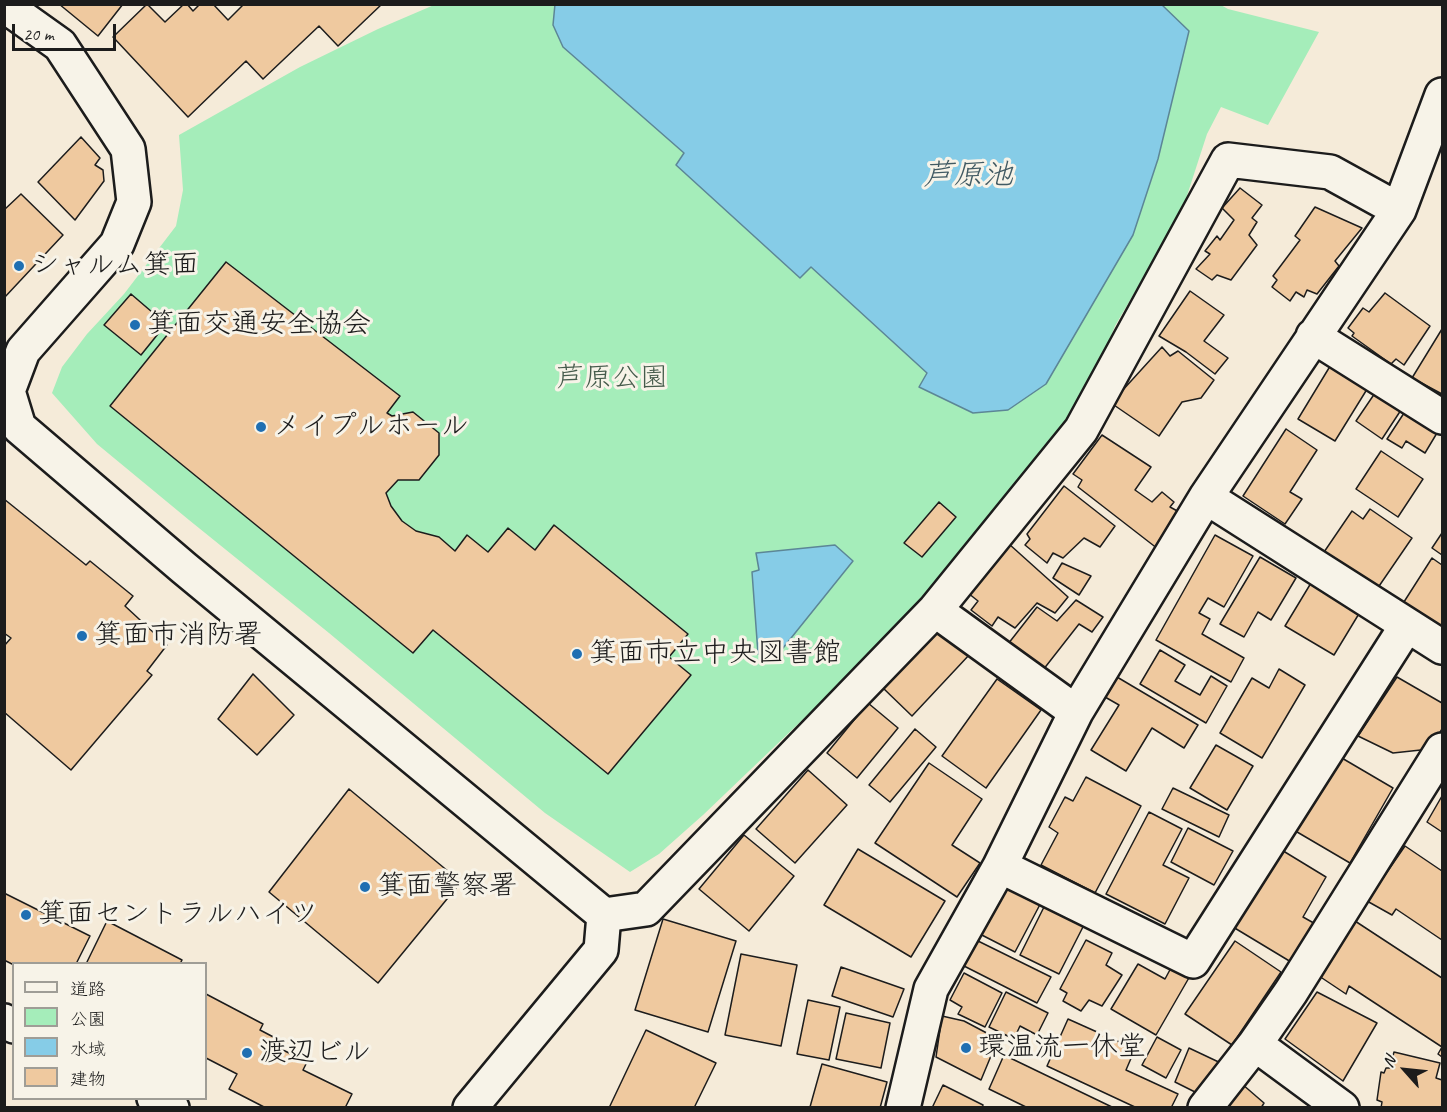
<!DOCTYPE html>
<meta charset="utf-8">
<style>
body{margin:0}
#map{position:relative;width:1447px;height:1112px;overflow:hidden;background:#f5ebd9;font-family:Caveat,"Klee One",sans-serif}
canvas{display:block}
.frame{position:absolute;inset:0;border:6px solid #1c1c1c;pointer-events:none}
.legend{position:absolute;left:12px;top:962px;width:195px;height:138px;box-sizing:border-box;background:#f7f3e8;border:2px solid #9f9d96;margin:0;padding:8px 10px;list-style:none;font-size:18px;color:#1c1c1c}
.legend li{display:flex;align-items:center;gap:12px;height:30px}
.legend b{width:30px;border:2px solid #9f9d96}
.north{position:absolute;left:1375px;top:1040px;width:60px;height:60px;-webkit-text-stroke:4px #f7f3e8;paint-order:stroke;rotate:297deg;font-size:16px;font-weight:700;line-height:24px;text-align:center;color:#1c1c1c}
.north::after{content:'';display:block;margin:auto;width:21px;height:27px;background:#1c1c1c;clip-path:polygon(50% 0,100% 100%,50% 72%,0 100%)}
.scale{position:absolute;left:12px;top:24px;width:104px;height:27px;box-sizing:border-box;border:3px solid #1c1c1c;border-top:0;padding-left:8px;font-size:18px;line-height:21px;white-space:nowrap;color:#1c1c1c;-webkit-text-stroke:4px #f7f3e8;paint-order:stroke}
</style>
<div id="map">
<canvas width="1447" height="1112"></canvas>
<div class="frame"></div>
<ul class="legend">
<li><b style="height:8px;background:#f7f3e8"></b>道路</li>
<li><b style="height:16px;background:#a5edba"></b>公園</li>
<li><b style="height:16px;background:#86cce7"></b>水域</li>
<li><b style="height:16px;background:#efc99f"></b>建物</li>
</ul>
<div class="north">N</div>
<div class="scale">20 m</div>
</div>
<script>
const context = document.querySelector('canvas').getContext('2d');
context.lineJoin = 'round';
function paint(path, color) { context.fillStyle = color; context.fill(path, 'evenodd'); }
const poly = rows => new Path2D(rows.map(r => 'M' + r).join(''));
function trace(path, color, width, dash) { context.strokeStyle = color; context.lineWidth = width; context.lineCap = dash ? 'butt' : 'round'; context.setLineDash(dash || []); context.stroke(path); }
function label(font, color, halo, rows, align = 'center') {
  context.font = font + ' Caveat,"Klee One",sans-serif'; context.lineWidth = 6; context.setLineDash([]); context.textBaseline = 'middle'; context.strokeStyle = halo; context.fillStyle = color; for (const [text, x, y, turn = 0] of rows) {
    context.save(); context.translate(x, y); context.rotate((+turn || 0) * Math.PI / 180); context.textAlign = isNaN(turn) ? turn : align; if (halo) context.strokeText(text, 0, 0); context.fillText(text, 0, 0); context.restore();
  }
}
paint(poly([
 [1219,4,1228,9,1319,32,1268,125,1221,107,1207,134,1182,211,1115,326,1090,390,1039,464,932,588,817,706,703,815,659,854,630,872,545,813,329,633,189,520,97,444,52,393,62,367,87,334,124,294,176,226,183,190,179,135,300,67,378,29,434,5]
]), '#a5edba');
const water = poly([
 [555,4,1161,4,1189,31,1158,159,1133,235,1046,384,1008,410,973,413,919,387,927,373,811,267,800,278,676,165,684,153,563,47,553,25,555,4],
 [835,545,853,561,775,658,758,654,752,572,759,570,756,553,835,545]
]);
paint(water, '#86cce7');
trace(water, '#5c8696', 1.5);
const building = poly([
 [59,4,123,4,98,36,59,4],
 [147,4,165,22,184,4,187,4,193,11,200,4,213,4,228,20,244,4,382,4,338,46,319,26,263,79,246,61,188,117,113,37,147,4],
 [81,137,100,158,95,165,103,170,104,181,75,220,38,182,81,137],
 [1240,188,1262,205,1252,218,1257,222,1249,235,1257,245,1231,280,1217,275,1212,280,1196,269,1210,254,1205,251,1217,236,1220,240,1234,220,1222,208,1240,188],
 [21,194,63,235,4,298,4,210,21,194],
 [1315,207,1362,228,1335,261,1339,266,1317,294,1307,290,1304,297,1296,292,1290,301,1272,287,1277,280,1273,276,1300,240,1295,236,1315,207],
 [226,262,400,396,387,413,392,416,413,412,439,433,439,455,419,480,398,480,386,493,391,506,402,521,416,531,439,537,455,551,467,535,488,552,508,528,535,550,554,525,688,634,669,657,691,675,608,774,433,630,413,653,110,406,226,262],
 [1190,291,1224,315,1204,341,1228,358,1215,374,1186,352,1159,336,1190,291],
 [1385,293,1430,326,1404,365,1396,359,1391,364,1352,336,1354,333,1348,328,1363,308,1369,312,1385,293],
 [131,294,166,324,141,355,104,325,131,294],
 [1442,329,1442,394,1412,378,1442,329],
 [1162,347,1170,356,1178,351,1214,380,1201,398,1182,402,1159,436,1111,403,1162,347],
 [1332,363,1369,386,1335,441,1298,419,1332,363],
 [1375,393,1401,410,1382,439,1356,421,1375,393],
 [1408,407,1440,428,1425,453,1406,441,1402,448,1387,439,1408,407],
 [1286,429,1317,450,1290,492,1302,499,1285,524,1243,496,1286,429],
 [1102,435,1151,467,1135,490,1152,502,1162,492,1174,502,1170,507,1181,513,1158,549,1078,487,1082,480,1073,474,1102,435],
 [1381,451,1423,479,1398,517,1356,489,1381,451],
 [1064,486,1115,526,1100,547,1084,538,1063,558,1053,553,1047,563,1025,545,1030,539,1027,534,1064,486],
 [4,499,86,565,90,561,133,596,125,606,167,645,147,671,152,675,71,770,4,712,4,646,11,638,4,633,4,499],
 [939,502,956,517,922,557,904,543,939,502],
 [1370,509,1412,538,1375,592,1322,555,1352,511,1363,519,1370,509],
 [1442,533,1442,555,1432,548,1442,533],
 [1215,535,1253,556,1224,607,1208,598,1199,613,1210,619,1202,634,1244,658,1231,682,1156,640,1215,535],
 [1009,544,1068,597,1055,613,1037,603,1015,628,998,617,992,626,971,610,978,601,968,593,1009,544],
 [1260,557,1296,578,1271,620,1258,612,1244,637,1220,624,1260,557],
 [1432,558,1442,565,1442,631,1402,605,1432,558],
 [1062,563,1091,576,1079,595,1053,578,1062,563],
 [1311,583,1360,612,1334,655,1285,626,1311,583],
 [1076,600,1103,617,1092,632,1079,624,1043,670,1008,644,1037,607,1057,621,1076,600],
 [942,626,970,654,912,716,883,688,942,626],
 [1160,650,1185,665,1175,681,1200,695,1211,676,1227,686,1206,723,1140,684,1160,650],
 [1279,669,1305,685,1262,758,1220,733,1252,678,1269,688,1279,669],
 [253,674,294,715,257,755,218,719,253,674],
 [1117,677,1198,725,1184,748,1152,728,1126,771,1091,750,1119,705,1105,697,1117,677],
 [1397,677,1442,703,1442,729,1430,749,1393,753,1358,736,1397,677],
 [997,679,1041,710,986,788,942,756,997,679],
 [868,703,898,728,857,778,827,753,868,703],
 [915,729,936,747,890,802,869,785,915,729],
 [1216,745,1253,766,1227,810,1190,788,1216,745],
 [1335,754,1393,788,1350,863,1292,829,1335,754],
 [929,763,982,799,952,845,980,863,957,897,875,843,929,763],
 [808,770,847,805,795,863,756,829,808,770],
 [1086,777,1141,806,1095,893,1041,865,1058,833,1049,827,1065,797,1073,801,1086,777],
 [1173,788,1229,815,1219,837,1162,809,1173,788],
 [349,789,461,882,378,983,269,892,349,789],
 [1442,796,1442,832,1427,822,1442,796],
 [1149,812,1182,829,1163,865,1189,878,1165,924,1106,894,1149,812],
 [1188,828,1233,851,1214,885,1171,862,1188,828],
 [744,835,794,876,749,931,699,889,744,835],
 [1405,846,1442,871,1442,940,1396,909,1392,915,1367,901,1405,846],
 [858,849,945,901,911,957,824,905,858,849],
 [1280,849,1326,877,1303,917,1319,926,1296,965,1233,927,1280,849],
 [1002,872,1045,895,1015,952,972,930,1002,872],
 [4,893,90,936,76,964,14,965,4,960,4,893],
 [1048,899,1087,919,1059,974,1020,955,1048,899],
 [663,919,736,941,708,1032,635,1010,663,919],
 [107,921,182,960,180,964,86,964,107,921],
 [1355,921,1442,978,1442,1057,1438,1054,1442,1047,1349,986,1346,994,1319,976,1355,921],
 [976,940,1051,977,1037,1003,964,966,976,940],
 [1086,940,1112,953,1106,965,1122,975,1102,1006,1089,1000,1081,1011,1063,1001,1067,993,1060,989,1086,940],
 [1235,941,1281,972,1232,1045,1185,1014,1235,941],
 [741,954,797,965,781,1046,725,1035,741,954],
 [1138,964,1165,979,1172,966,1190,976,1156,1035,1111,1009,1138,964],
 [841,967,904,989,893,1017,832,996,841,967],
 [964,973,1002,993,985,1027,958,1014,962,1007,950,1000,964,973],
 [1006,992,1048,1013,1037,1035,1020,1026,1014,1039,989,1027,1006,992],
 [1317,992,1377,1023,1343,1081,1285,1039,1317,992],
 [206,994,263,1024,260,1030,281,1041,277,1047,307,1062,303,1070,352,1094,345,1108,266,1108,229,1089,237,1074,206,1058,206,994],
 [808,1000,840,1007,829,1060,797,1054,808,1000],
 [846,1013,890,1023,881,1068,836,1059,846,1013],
 [942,1016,964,1021,998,1039,981,1080,936,1057,942,1016],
 [1068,1019,1135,1049,1126,1070,1178,1094,1171,1108,1137,1108,1047,1066,1068,1019],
 [646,1030,716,1063,694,1108,609,1108,646,1030],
 [1157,1037,1181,1050,1166,1078,1142,1065,1157,1037],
 [1189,1048,1225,1065,1209,1099,1175,1082,1189,1048],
 [1394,1052,1440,1063,1436,1078,1442,1080,1442,1108,1381,1108,1382,1102,1377,1100,1381,1072,1384,1073,1386,1068,1390,1068,1394,1052],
 [1004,1055,1114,1108,1028,1108,989,1089,1004,1055],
 [822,1064,887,1082,880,1108,810,1107,822,1064],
 [1242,1084,1264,1103,1261,1108,1222,1108,1242,1084],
 [943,1085,983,1105,982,1108,932,1108,943,1085]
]);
paint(building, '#efc99f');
trace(building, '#1c1c1c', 1.5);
const minor = poly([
 [1313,336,1442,417],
 [1206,497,1442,647],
 [935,610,1076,712],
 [1000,866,1193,961,1407,625],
 [604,915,646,909,935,610,1081,430,1228,160,1330,172,1399,210],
 [1255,1044,1342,1108],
 [903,1108,931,989,1000,866,1076,712,1206,497,1399,210,1442,95],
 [1205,1108,1255,1044,1291,992,1442,750]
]);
const tertiary = poly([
 [4,5,60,45,128,149,134,202,117,244,23,351,8,391,19,427,184,568,604,915,601,950,470,1108]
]);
const primary = poly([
 [4,1021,14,1026],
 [154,1098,172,1108]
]);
trace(minor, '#1c1c1c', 38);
trace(tertiary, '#1c1c1c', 38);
trace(primary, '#1c1c1c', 38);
trace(minor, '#f7f3e8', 33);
trace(tertiary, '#f7f3e8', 33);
trace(primary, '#f7f3e8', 33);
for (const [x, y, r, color] of [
 [19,266,6,"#1f6fb2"],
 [135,325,6,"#1f6fb2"],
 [261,427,6,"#1f6fb2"],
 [82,636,6,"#1f6fb2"],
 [577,654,6,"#1f6fb2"],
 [365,887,6,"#1f6fb2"],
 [26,915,6,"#1f6fb2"],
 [966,1048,6,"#1f6fb2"],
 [247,1053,6,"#1f6fb2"]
]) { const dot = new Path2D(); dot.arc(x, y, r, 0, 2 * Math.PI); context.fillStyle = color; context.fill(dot); trace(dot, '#f7f3e8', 2); }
label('28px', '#1c1c1c', '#f7f3e8', [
 ["シャルム箕面",31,266],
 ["箕面交通安全協会",147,325],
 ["メイプルホール",273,427],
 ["箕面市消防署",94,636],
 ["箕面市立中央図書館",589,654],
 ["箕面警察署",377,887],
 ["箕面セントラルハイツ",38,915],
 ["環温流一休堂",978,1048],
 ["渡辺ビル",259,1053]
], 'left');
label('28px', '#455b4b', '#f7f3e8', [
 ["芦原公園",612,379]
]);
label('italic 30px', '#415a63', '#f7f3e8', [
 ["芦原池",968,176]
]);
</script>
